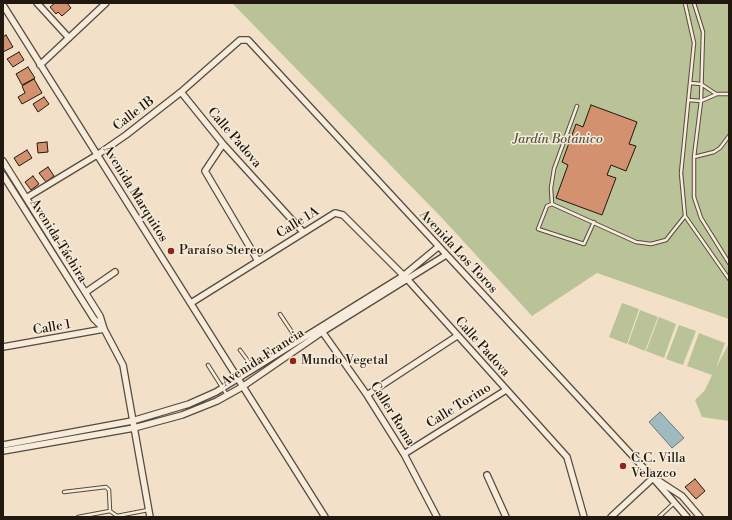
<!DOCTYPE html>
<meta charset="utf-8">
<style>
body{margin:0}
#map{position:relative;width:732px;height:520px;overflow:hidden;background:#f2e1c8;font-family:"Libre Bodoni",serif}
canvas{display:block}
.frame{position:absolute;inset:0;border:4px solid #21180f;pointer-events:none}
</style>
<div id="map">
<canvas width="732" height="520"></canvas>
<div class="frame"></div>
</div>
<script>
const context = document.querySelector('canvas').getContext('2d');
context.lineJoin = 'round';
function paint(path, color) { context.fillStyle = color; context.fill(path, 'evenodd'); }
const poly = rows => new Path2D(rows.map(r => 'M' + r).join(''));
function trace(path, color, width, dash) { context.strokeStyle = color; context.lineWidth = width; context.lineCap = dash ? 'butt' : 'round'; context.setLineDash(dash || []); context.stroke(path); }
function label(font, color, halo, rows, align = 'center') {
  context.font = font + ' "Libre Bodoni",serif'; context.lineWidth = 3; context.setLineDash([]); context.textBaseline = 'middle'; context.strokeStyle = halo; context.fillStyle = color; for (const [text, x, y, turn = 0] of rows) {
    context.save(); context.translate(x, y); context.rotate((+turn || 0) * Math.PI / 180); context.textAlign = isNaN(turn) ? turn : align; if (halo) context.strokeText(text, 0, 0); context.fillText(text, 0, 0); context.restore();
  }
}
paint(poly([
 [232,3,729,3,729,319,597,273,532,316,442,218],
 [622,303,639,309,627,344,609,337],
 [640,310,658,317,645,351,628,344],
 [659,317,676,324,664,358,646,351],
 [679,325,696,331,683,365,666,359],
 [699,333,725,343,716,368,729,343,729,421,702,417,695,400,705,390,712,375,687,366]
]), '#b9c397');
const water = poly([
 [660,412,684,438,672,448,649,422,660,412]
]);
paint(water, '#a0bbc0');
trace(water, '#6d7a79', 1);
const building = poly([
 [55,3,67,3,71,8,62,16,58,12,56,14,50,7,55,3],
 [6,35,13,47,3,52,3,37,6,35],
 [19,52,24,60,13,67,7,59,19,52],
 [28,67,35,78,22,85,16,74,28,67],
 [34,79,42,93,22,104,18,97,25,93,22,86,34,79],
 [44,97,49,104,38,112,33,104,44,97],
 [591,105,637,122,629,144,636,146,626,171,611,165,607,175,616,178,602,215,556,198,568,165,562,162,576,124,583,127,591,105],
 [47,142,48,152,38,153,37,143,47,142],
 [27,150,32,158,19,166,14,158,27,150],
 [48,167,54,176,46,182,39,173,48,167],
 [33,176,39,184,31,190,25,182,33,176],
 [695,479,705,491,696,499,685,487,695,479]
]);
paint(building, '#d3916f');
trace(building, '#21180f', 1);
const lane = poly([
 [685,3,694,43,681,173,685,216,729,279],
 [694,3,703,32,701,101,694,157,694,197,701,218,729,263],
 [691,83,701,84,716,94],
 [689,100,701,101,717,94,729,94],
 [577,106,554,169,551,188,552,204,636,242,651,244,666,240,685,216],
 [694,157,714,152,720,148,729,136],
 [552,204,547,206,538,229,584,244,594,222],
 [280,314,298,341],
 [240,350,254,369],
 [208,365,227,395],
 [64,492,106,487,109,490,110,511],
 [117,516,148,510],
 [78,517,110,511,117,516],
 [659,517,674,503]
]);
const street = poly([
 [37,3,69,38],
 [3,5,325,517],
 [40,65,106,3],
 [181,92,223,144,303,232],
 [223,144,205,171,258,261],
 [3,161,100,316,104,329,94,319,3,175],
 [26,198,97,155,126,135,181,92,240,40,248,40,653,478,687,517],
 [86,292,115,272],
 [191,303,335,213,343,215,408,280,567,457,584,517],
 [321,330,367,395,404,454,437,517],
 [3,347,104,329,123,365,150,517],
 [367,395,457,336],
 [3,445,132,421,189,404,216,392,403,276,438,247],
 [3,451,134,428,182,415,217,401,242,387,322,332,446,255],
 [404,454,506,390],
 [487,475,506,517],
 [659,481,682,496,700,517],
 [611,517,653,478]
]);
trace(lane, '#554a3d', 4.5);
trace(street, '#554a3d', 8);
trace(lane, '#f7ecdb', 2.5);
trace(street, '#f7ecdb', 5.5);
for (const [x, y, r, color] of [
 [171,251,4,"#8f2418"],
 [293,361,4,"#8f2418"],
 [623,466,4,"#8f2418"]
]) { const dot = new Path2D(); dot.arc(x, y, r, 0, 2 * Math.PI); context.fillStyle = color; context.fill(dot); trace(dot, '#f7ecdb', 1.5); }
label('13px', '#21180f', '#f7ecdb', [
 ["Calle 1B",134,114,-37],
 ["Calle Padova",234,138,49],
 ["Avenida Marquitos",135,194,58],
 ["Calle 1A",298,223,-32],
 ["Avenida Táchira",58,241,58],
 ["Avenida Los Toros",458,252,47],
 ["Calle 1",52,328,-10],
 ["Calle Padova",482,347,48],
 ["Avenida Francia",263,358,-33],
 ["Calle Torino",459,406,-32],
 ["Caller Roma",392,414,58]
]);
label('italic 13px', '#56543f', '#f7ecdb', [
 ["Jardín Botánico",558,140]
]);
label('13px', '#21180f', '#f7ecdb', [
 ["Paraíso Stereo",179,251],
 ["Mundo Vegetal",301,361],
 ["C.C. Villa",631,459],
 ["Velazco",631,474]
], 'left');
</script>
